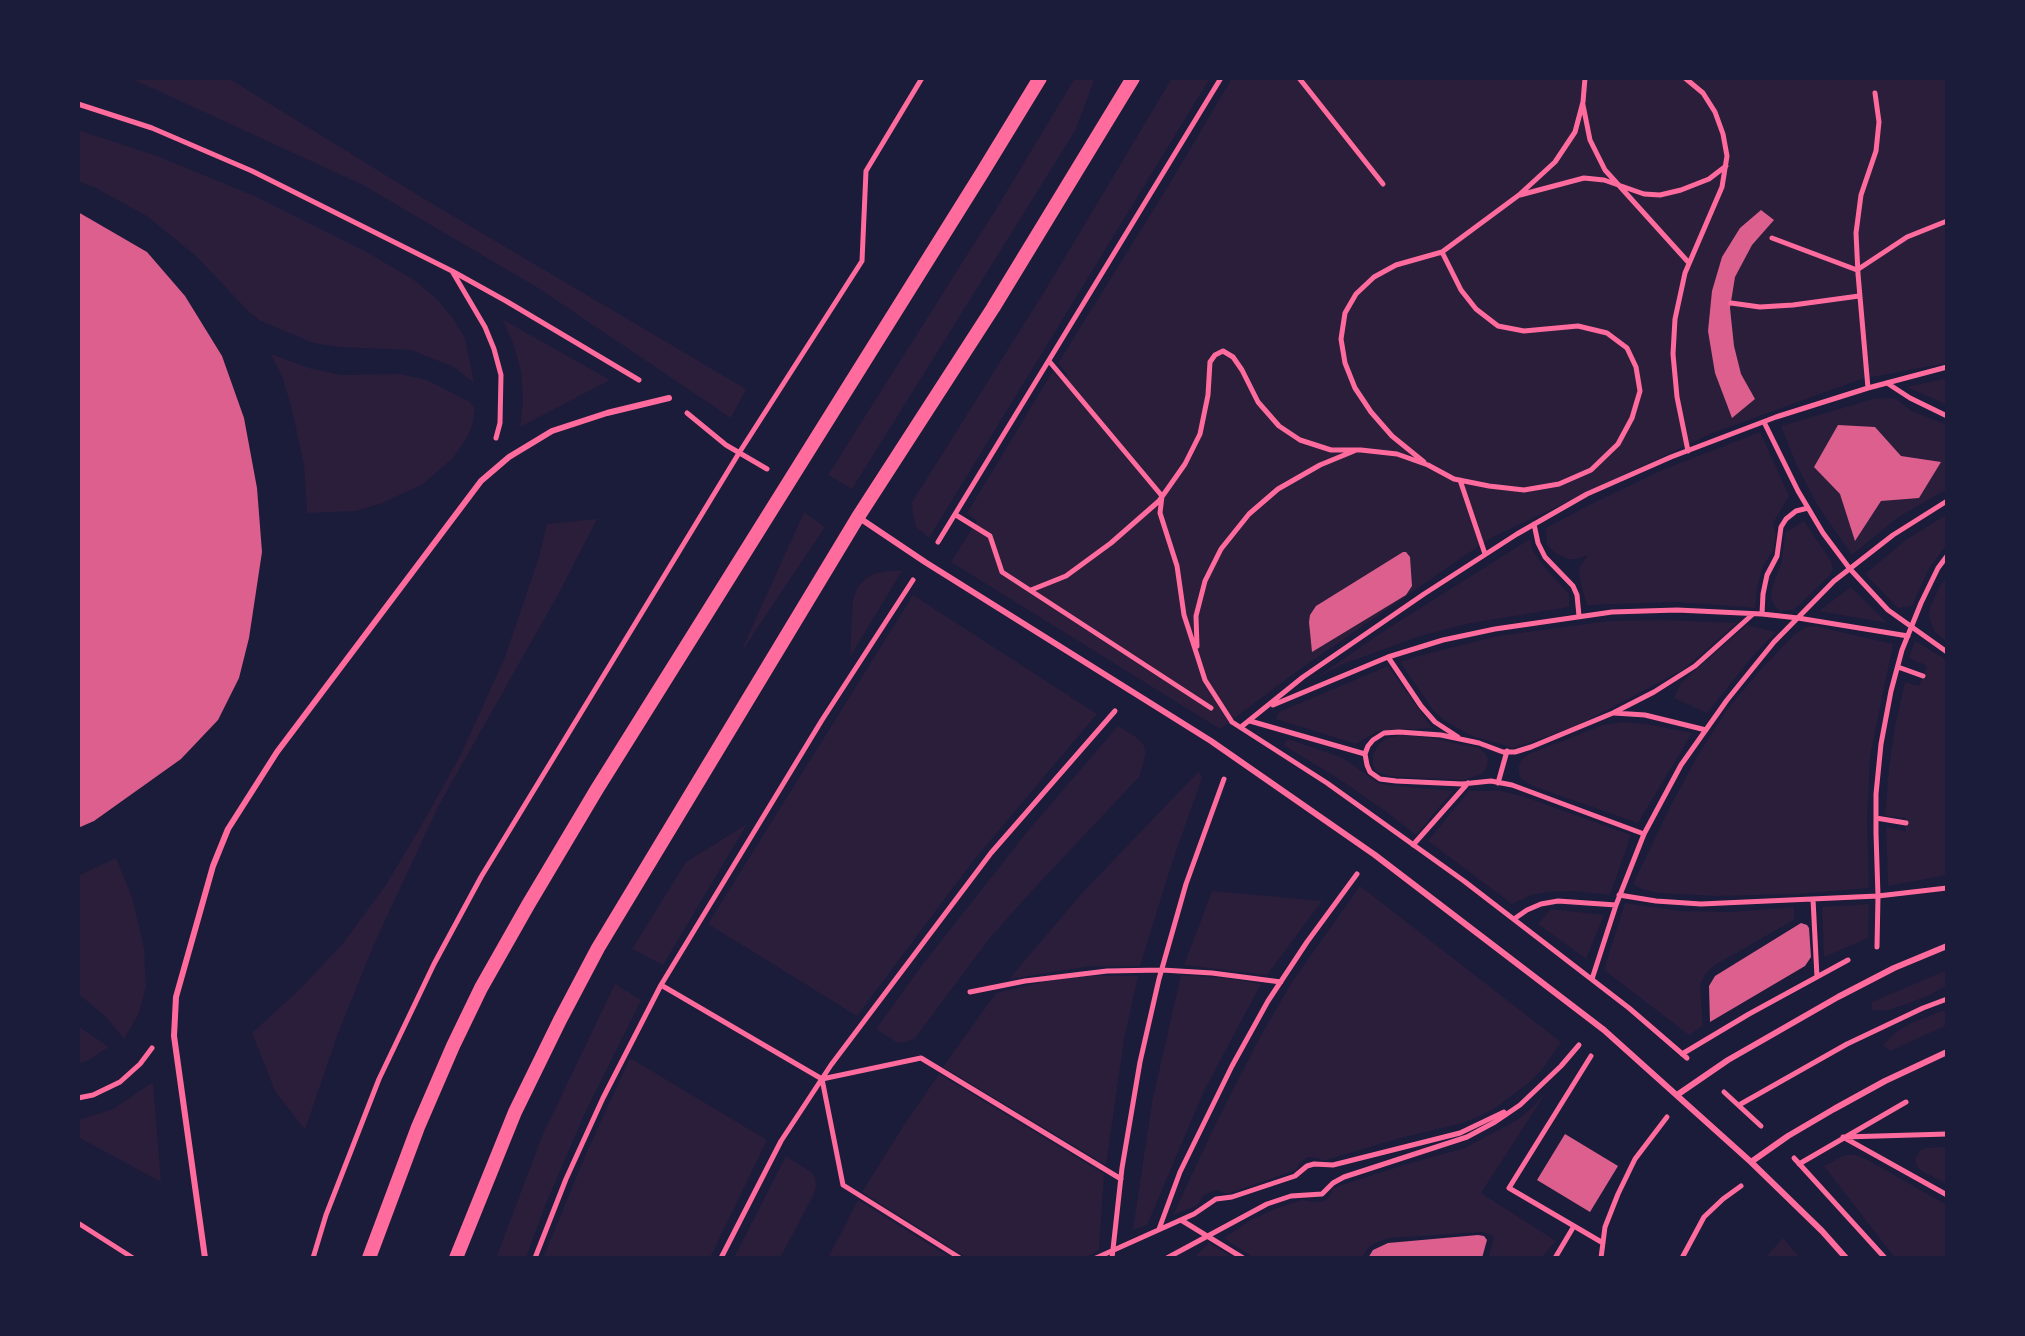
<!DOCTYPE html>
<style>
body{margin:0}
#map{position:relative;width:2025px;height:1336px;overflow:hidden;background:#1b1b3a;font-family:"Open Sans",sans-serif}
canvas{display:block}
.frame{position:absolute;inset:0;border:80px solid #1b1b3a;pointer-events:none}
</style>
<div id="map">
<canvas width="2025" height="1336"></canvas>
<div class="frame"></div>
</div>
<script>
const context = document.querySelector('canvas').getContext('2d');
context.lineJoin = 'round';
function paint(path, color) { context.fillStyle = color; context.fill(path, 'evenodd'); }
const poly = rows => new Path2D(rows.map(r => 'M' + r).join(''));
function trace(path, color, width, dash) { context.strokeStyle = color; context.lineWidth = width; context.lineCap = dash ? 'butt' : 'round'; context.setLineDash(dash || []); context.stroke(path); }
paint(poly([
 [130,78,228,78,426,200,746,389,731,418,538,288,363,185],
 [1075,78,1095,78,1075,131,852,489,828,475,998,206],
 [1172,78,1210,78,929,538,916,527,913,515,912,502,1046,289],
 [1232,78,1947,78,1947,363,1861,379,1710,434,1489,539,1296,672,1220,729,951,562,977,521,967,513,1053,371,1062,382,1067,374,1058,363,1167,188],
 [78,130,157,156,257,197,365,251,414,280,436,298,452,317,465,338,474,383,454,367,411,350,340,347,313,343,261,321,250,313,196,256,148,217,96,188,78,181],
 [502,319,610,380,520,427,523,400,521,371,513,343],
 [271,354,309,368,341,375,400,374,427,380,470,402,475,409,472,426,465,441,453,458,423,484,382,503,356,511,307,513,304,465,291,406,283,379],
 [1947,378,1947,405,1907,387],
 [1888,398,1896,399,1912,411,1947,425,1947,489,1897,518,1852,555,1818,506,1797,466,1781,426,1873,399],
 [1760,432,1789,496,1773,523,1776,535,1773,551,1763,566,1757,588,1755,608,1677,602,1587,605,1580,581,1579,568,1588,555,1577,559,1568,559,1555,553,1547,545,1546,528,1589,505,1662,470],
 [804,512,825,527,740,654],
 [1947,514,1947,544,1928,570,1912,606,1898,608,1865,574,1906,540],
 [597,519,559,593,439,805,375,942,337,1036,305,1130,275,1091,252,1033,301,988,345,941,387,883,420,828,461,754,505,657,538,560,547,524],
 [1804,521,1831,561,1833,569,1830,575,1798,606,1793,610,1780,611,1774,605,1771,598,1772,588,1782,560,1785,533],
 [1530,539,1534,553,1545,568,1569,594,1569,607,1466,624,1417,637,1344,664,1317,677,1387,629],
 [890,571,902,571,850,657,853,599,858,587,866,578,876,573],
 [1947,576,1947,642,1934,631,1929,616,1930,607,1939,588],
 [1851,587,1887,623,1819,611],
 [913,595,1097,714,973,861,857,1016,708,924],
 [1664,620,1737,623,1684,669,1577,726,1514,748,1472,736,1445,721,1433,710,1400,662,1422,655,1498,636,1608,621],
 [1747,625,1776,632,1752,657,1707,713,1674,698,1681,683],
 [1815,626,1893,644,1870,757,1867,820,1869,888,1800,894,1717,896,1659,893,1642,889,1633,884,1671,805,1697,757,1726,711,1762,668,1795,634,1806,627],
 [1915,641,1947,660,1947,875,1888,886,1886,827,1906,831,1906,818,1885,816,1889,768,1895,726,1905,682,1919,686,1927,666,1909,658],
 [1388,666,1432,728,1378,731,1356,744,1276,719,1279,712],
 [1624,722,1647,724,1692,733,1638,823,1535,787,1521,779,1519,773,1519,766,1522,759,1529,754,1603,725],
 [1118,726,1136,737,1143,744,1146,752,1140,776,1029,894,989,939,915,1038,903,1043,896,1042,876,1029,923,964,1027,832],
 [1401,735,1431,738,1479,748,1485,753,1488,759,1487,767,1482,774,1463,780,1389,776,1380,773,1375,770,1373,764,1373,755,1379,744,1387,738],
 [1288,739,1343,758,1378,783,1388,785,1453,791,1416,835,1384,810,1336,777,1283,745],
 [1199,771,1202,778,1172,863,1140,966,1091,966,1009,979,1083,892],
 [1469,791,1501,791,1522,796,1631,835,1610,895,1573,891,1547,892,1531,895,1512,904,1428,841],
 [747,824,663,965,632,949,686,862],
 [116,858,132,897,144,948,146,986,139,1013,124,1039,105,1016,78,994,78,876],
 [1360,886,1561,1042,1542,1070,1527,1084,1495,1108,1480,1116,1463,1123,1400,1138,1323,1161,1318,1158,1308,1157,1300,1163,1296,1170,1227,1194,1217,1190,1210,1192,1203,1196,1198,1205,1173,1215,1217,1121,1260,1037,1292,982],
 [1212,891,1322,901,1267,975,1184,965],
 [1625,903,1681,911,1732,912,1794,907,1794,920,1715,965,1706,973,1700,985,1703,1026,1689,1035,1604,970],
 [1869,904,1868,938,1824,957,1822,907],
 [1551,909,1604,915,1586,959,1538,924],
 [1947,970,1947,985,1928,996,1889,1010,1872,1010,1872,1002],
 [1181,975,1225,978,1261,984,1204,1091,1147,1225,1133,1230,1152,1102],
 [1091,976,1138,976,1124,1040,1106,1165,943,1067,996,993,1047,981],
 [615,984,641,1000,584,1115,545,1206,526,1258,496,1258,543,1134],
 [1947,1009,1947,1025,1890,1051,1883,1045,1896,1032,1911,1023],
 [78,1027,79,1027,109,1047,87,1061,78,1063],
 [630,1058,767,1140,710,1258,543,1258,586,1154],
 [939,1074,1104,1174,1099,1250,1084,1258,967,1258,862,1192,902,1128],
 [153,1082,161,1182,78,1137,78,1120,113,1109],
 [1549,1088,1481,1193,1556,1241,1541,1258,1488,1258,1494,1239,1492,1235,1482,1232,1389,1238,1375,1243,1368,1248,1362,1258,1254,1258,1224,1238,1252,1219,1278,1208,1302,1200,1315,1202,1324,1201,1330,1196,1333,1188,1404,1165,1465,1148,1517,1120,1532,1108],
 [1947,1147,1947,1184,1923,1172,1917,1166,1915,1160,1920,1150,1926,1148],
 [1845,1155,1856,1155,1866,1159,1947,1205,1947,1258,1895,1258,1824,1166],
 [786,1156,811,1172,815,1178,816,1187,813,1196,780,1258,734,1258],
 [858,1200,951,1258,828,1258],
 [1783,1238,1800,1258,1765,1258,1771,1251],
 [1209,1243,1233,1258,1193,1258]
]), '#2a1e3b');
paint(poly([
 [1761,210,1774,220,1752,245,1735,277,1730,308,1734,346,1741,374,1755,399,1732,418,1715,373,1708,331,1712,291,1722,257,1740,228],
 [78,212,147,252,185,296,222,356,244,418,257,488,262,552,249,638,239,678,218,720,181,759,94,821,78,828],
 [1838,425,1875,427,1901,456,1941,462,1919,498,1881,501,1855,541,1840,494,1814,467],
 [1403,552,1406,552,1410,557,1412,586,1406,595,1312,652,1309,622,1310,615,1316,606],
 [1801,923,1807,925,1809,928,1811,957,1805,966,1710,1022,1709,986,1715,976],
 [1565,1134,1618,1166,1590,1212,1537,1180],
 [1478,1235,1484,1236,1487,1240,1482,1258,1368,1258,1373,1250,1388,1243]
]), '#dd5f8e');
trace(poly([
 [1299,78,1383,184],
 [1685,78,1703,93,1715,112,1723,134,1727,156,1722,187,1685,273,1675,319,1673,354,1677,397,1688,451],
 [78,104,152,128,252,171,452,271,506,301,639,380],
 [1583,105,1590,140,1605,170,1689,263],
 [1520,195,1584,178,1604,180,1644,194,1660,195,1681,190,1709,179,1726,166],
 [1772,238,1857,270,1907,237,1947,221],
 [452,271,485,327,494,349,501,375,500,423,496,438],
 [1731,303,1760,307,1793,305,1859,296],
 [1049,361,1162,496,1160,513,1177,566,1184,615,1197,655,1205,680,1232,722],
 [1887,383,1910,398,1947,416],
 [1868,388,1858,274,1856,233,1861,195,1876,151,1879,122,1875,93],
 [687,413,726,445,767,469],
 [1764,422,1798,491,1823,533,1850,569,1888,610,1947,652],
 [1424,462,1392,436,1371,412,1355,388,1345,363,1341,339,1345,313,1356,294,1374,277,1396,265,1442,252,1519,195,1555,162,1575,132,1583,102,1585,78],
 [1460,480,1485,554],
 [956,515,990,536,1002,572,1211,708],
 [1534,524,1538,543,1545,557,1573,586,1577,595,1579,616],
 [938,542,1221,78],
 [1031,590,1066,576,1111,543,1159,501,1185,464,1200,434,1208,395,1210,362,1215,355,1223,351,1233,357,1242,370,1258,402,1279,426,1300,440,1331,450,1361,450,1397,454,1428,465,1454,479,1489,486,1524,490,1559,484,1591,470,1618,444,1632,418,1640,391,1636,367,1627,348,1607,333,1578,326,1524,331,1498,326,1476,309,1461,290,1442,252],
 [1762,614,1763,594,1767,575,1777,556,1781,527,1786,519,1796,511,1808,508],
 [1197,646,1196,616,1205,581,1221,549,1249,514,1278,489,1320,465,1354,451],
 [1388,657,1421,706,1435,722,1458,737],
 [1898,667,1923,676],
 [1273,705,1388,657,1443,640,1495,629,1612,612,1677,610,1762,614,1798,618,1908,636],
 [1614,713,1645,715,1706,730],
 [1250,721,1365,754],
 [1232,722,1327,783,1464,881,1629,1008,1687,1058],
 [1241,727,1303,677,1424,594,1517,534,1587,494,1671,457,1776,417,1868,388,1947,367],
 [1498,783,1507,751],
 [1876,818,1906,823],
 [1644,834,1512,785,1491,781,1462,784,1396,781,1380,779,1370,772,1367,765,1365,754,1368,746,1373,740,1384,733,1399,732,1441,735,1479,743,1503,752,1515,752,1531,747,1613,713,1654,692,1695,666,1753,614],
 [1413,845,1468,783],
 [1619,895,1656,901,1701,904,1878,896,1947,888],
 [1813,899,1817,977],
 [1514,919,1527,910,1541,904,1558,901,1616,905],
 [1877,947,1878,896,1876,833,1876,794,1881,744,1891,691,1902,650,1921,603,1938,568,1947,556],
 [1592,979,1616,905,1644,834,1681,765,1727,700,1774,642,1834,581,1893,535,1947,501],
 [661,985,822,1079],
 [970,992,1025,981,1107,971,1162,970,1212,973,1281,982],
 [1682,1054,1749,1014,1848,960],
 [1724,1092,1761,1126],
 [78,1098,93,1095,120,1082,140,1064,152,1048],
 [1739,1105,1847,1044,1923,1008,1947,999],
 [1843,1137,1947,1195],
 [1844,1137,1947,1134],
 [1794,1158,1885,1258],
 [1799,1164,1906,1102],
 [1181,1220,1243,1258],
 [78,1223,133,1258],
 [1574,1226,1603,1243],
 [1159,1229,1180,1172,1232,1066,1268,1001,1307,942,1357,874],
 [313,1258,326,1215,379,1079,434,964,481,877,739,453,862,261,866,171,922,78],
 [535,1258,566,1179,603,1098,661,985,822,720,913,580],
 [721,1258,781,1141,831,1065,991,853,1115,711],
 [960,1258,843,1185,822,1079,921,1058,1121,1179],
 [1096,1258,1194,1214,1216,1199,1232,1197,1295,1176,1307,1166,1314,1164,1333,1165,1460,1133,1504,1112],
 [1112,1258,1122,1168,1140,1062,1159,979,1186,884,1224,779],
 [1167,1258,1267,1204,1291,1196,1322,1194,1333,1183,1344,1177,1467,1137,1495,1122,1520,1105,1561,1066,1579,1045],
 [1555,1258,1574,1226,1509,1188,1591,1056],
 [1601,1258,1605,1227,1618,1194,1635,1159,1667,1117],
 [1682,1258,1704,1217,1723,1199,1741,1186]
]), '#ff6b9d', 5);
trace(poly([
 [858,517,925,562,1211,741,1375,855,1604,1030,1751,1162,1822,1231,1846,1258],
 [1677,1095,1728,1060,1838,997,1894,968,1947,946],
 [1751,1162,1788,1136,1834,1109,1885,1081,1947,1052],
 [205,1258,174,1036,176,997,213,866,228,829,277,752,481,481,509,457,552,431,607,413,669,398]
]), '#ff6b9d', 6);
trace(poly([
 [369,1258,418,1127,453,1046,481,988,528,905,597,789,982,173,1040,78],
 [456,1258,515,1112,560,1020,598,948,858,517,993,308,1133,78]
]), '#ff6b9d', 14);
</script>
